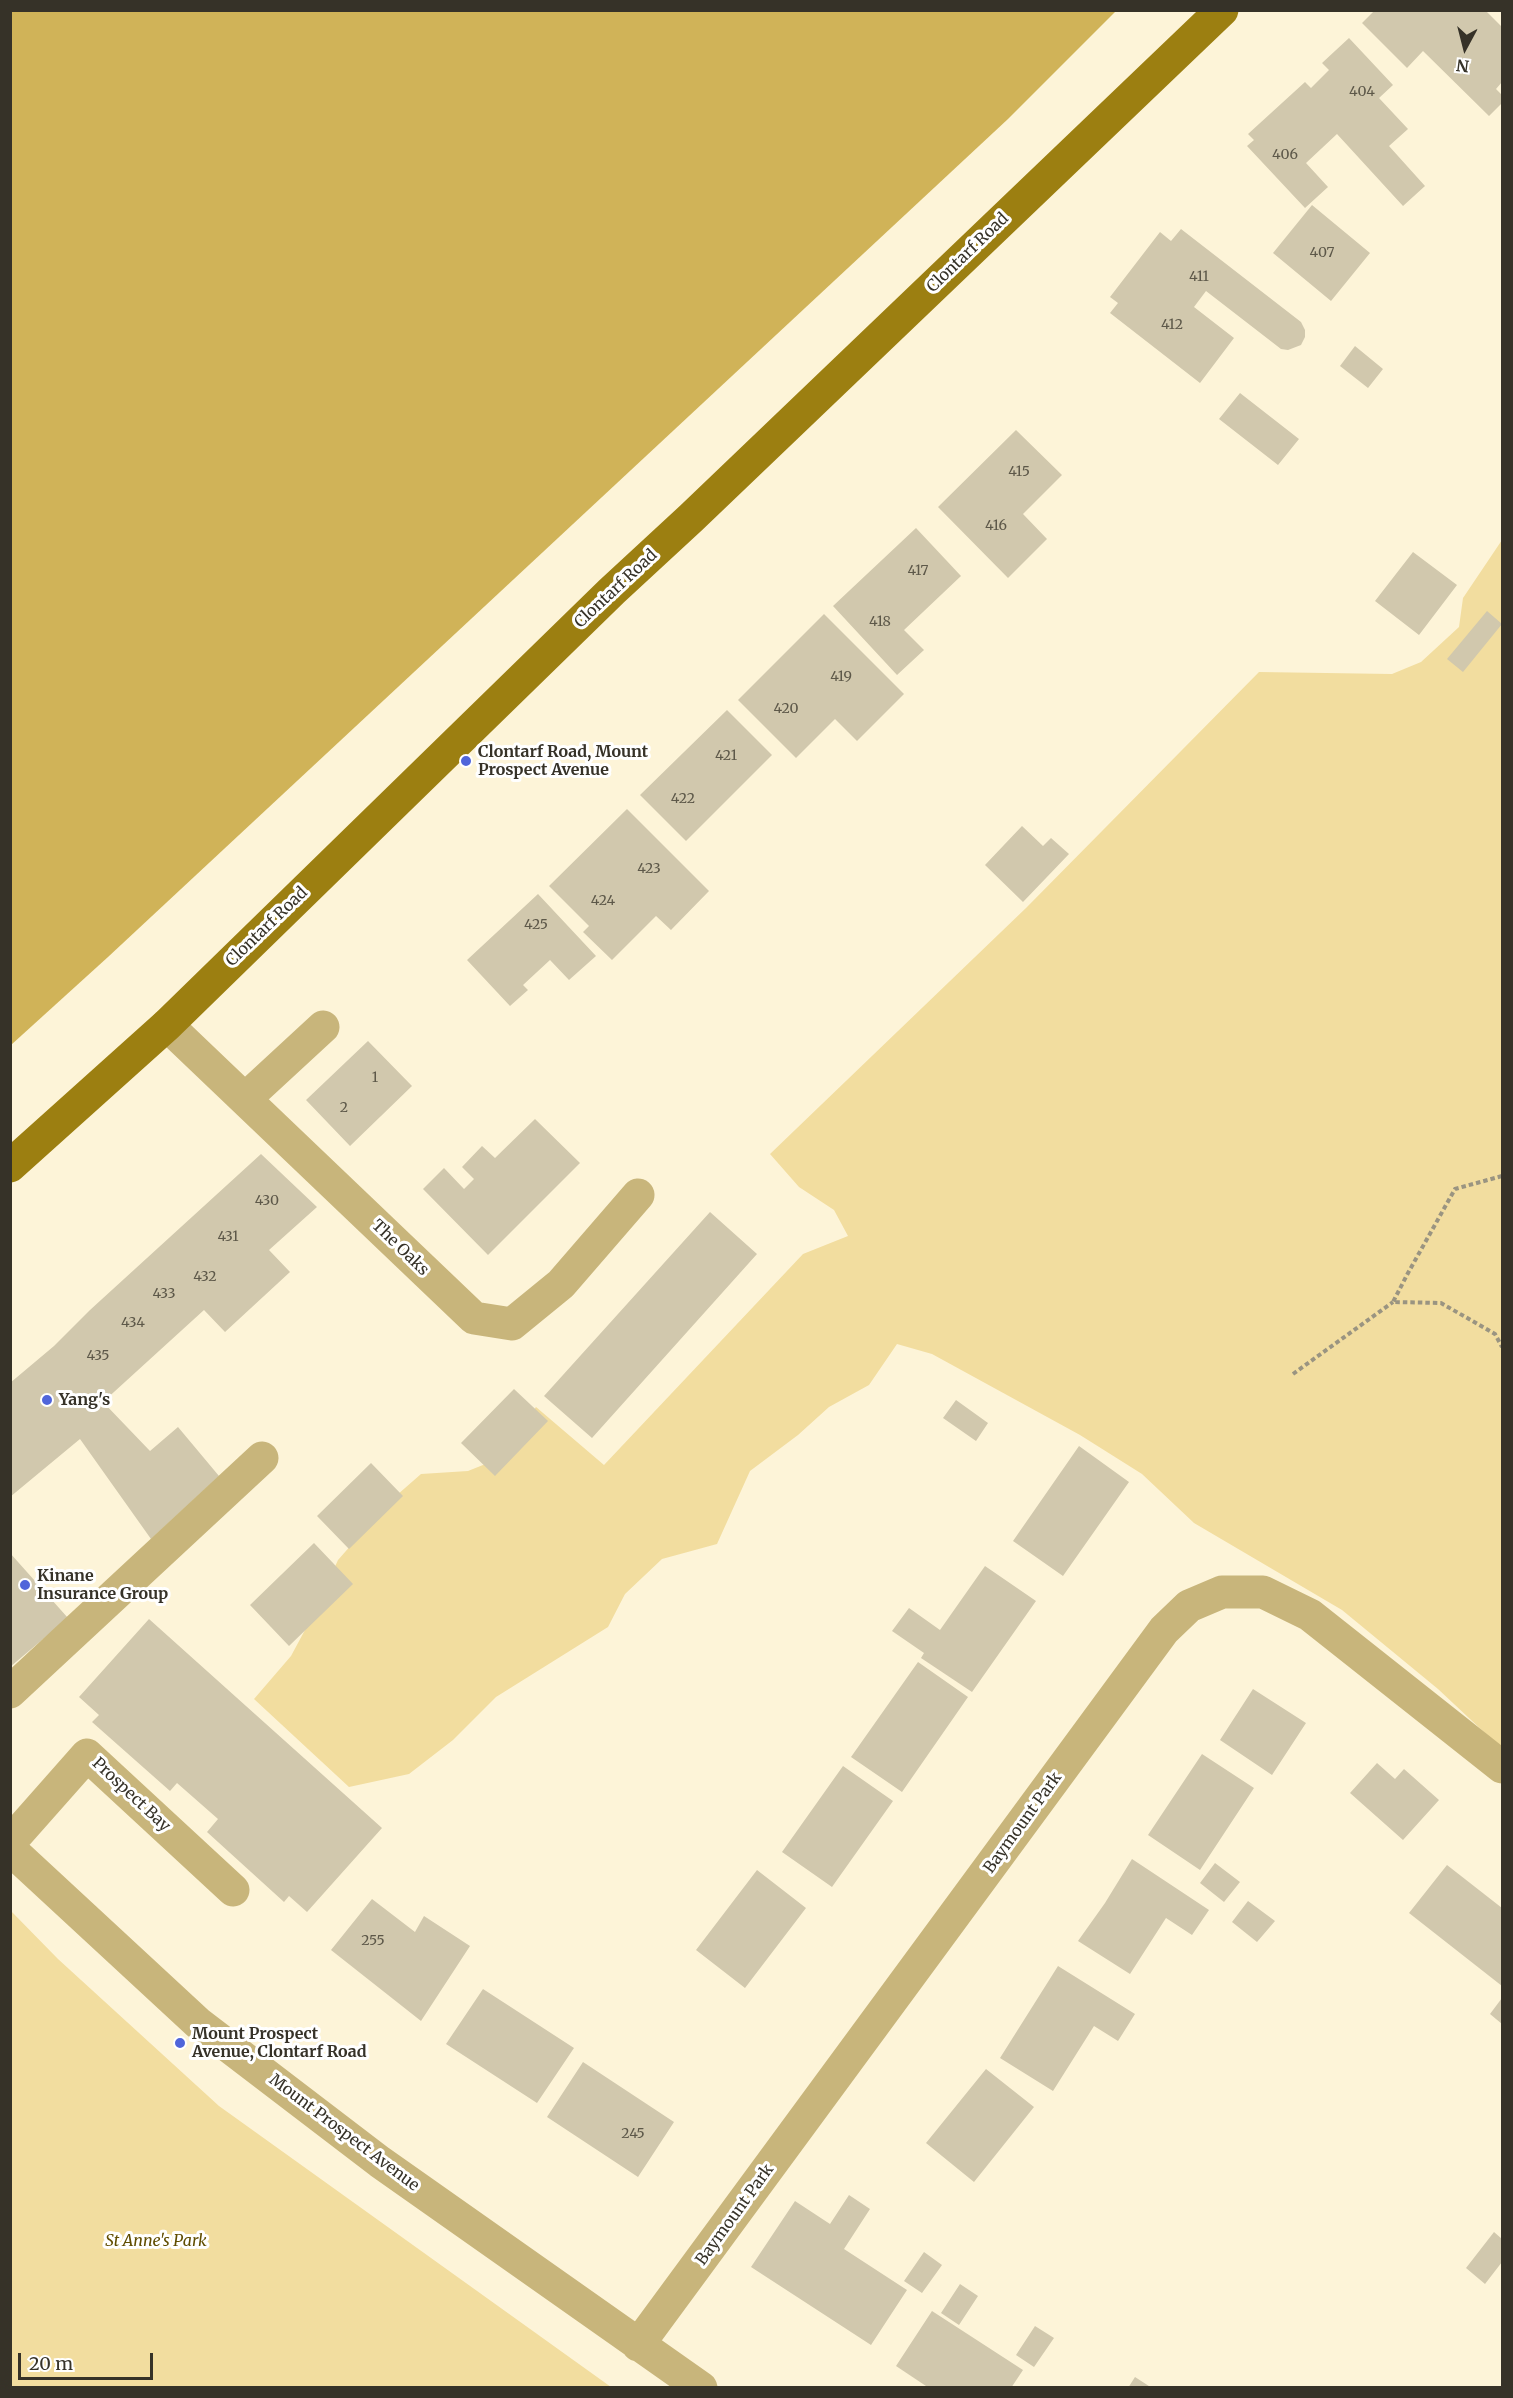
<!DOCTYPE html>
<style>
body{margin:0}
#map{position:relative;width:1513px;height:2398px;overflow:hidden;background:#fdf4d8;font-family:Merriweather,serif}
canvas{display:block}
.frame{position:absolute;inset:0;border:12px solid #363228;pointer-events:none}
.north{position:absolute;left:1435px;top:18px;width:60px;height:60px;-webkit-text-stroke:4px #fff;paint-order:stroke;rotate:187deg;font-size:16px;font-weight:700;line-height:24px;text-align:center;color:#363228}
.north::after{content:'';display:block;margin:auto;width:21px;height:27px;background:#363228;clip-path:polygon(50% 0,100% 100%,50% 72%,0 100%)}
.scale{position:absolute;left:18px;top:2353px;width:135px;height:27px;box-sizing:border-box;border:3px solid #363228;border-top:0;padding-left:8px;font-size:18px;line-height:21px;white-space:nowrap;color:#363228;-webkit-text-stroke:4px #fff;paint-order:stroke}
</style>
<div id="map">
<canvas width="1513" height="2398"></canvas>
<div class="frame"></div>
<div class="north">N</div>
<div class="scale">20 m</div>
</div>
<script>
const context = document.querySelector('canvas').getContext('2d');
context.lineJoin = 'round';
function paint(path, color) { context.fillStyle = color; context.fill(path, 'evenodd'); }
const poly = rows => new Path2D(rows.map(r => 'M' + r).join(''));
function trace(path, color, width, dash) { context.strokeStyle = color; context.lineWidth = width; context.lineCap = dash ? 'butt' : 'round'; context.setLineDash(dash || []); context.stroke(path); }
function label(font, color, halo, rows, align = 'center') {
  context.font = font + ' Merriweather,serif'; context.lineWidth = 6; context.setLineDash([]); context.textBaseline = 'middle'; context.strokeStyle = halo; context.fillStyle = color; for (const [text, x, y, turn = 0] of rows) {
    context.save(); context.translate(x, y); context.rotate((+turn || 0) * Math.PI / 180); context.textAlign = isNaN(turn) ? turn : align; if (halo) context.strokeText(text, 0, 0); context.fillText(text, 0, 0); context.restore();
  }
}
paint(poly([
 [1502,540,1502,1749,1438,1689,1342,1610,1194,1523,1142,1474,1080,1435,932,1354,897,1344,869,1385,829,1407,798,1435,750,1471,717,1544,662,1559,625,1594,608,1627,496,1697,453,1740,409,1774,349,1787,254,1699,291,1656,312,1617,338,1560,389,1502,421,1474,468,1471,493,1461,536,1407,604,1465,803,1254,848,1236,834,1210,799,1187,770,1154,1026,908,1259,672,1392,674,1421,662,1459,627,1463,598],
 [11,1911,58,1959,219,2106,611,2387,11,2387]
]), '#f2dd9f');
paint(poly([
 [11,10,1116,10,1116,11,1008,119,108,957,11,1045]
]), '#d0b358');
paint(poly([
 [1375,10,1485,10,1502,27,1502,82,1496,89,1502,95,1502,103,1489,116,1423,51,1407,68,1362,23],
 [1349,38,1393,85,1379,98,1408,129,1389,146,1425,186,1403,206,1337,134,1306,163,1328,187,1305,208,1247,146,1254,140,1248,134,1305,82,1311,88,1329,70,1322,63],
 [1312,205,1370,253,1331,301,1273,253],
 [1181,229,1301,322,1305,330,1305,337,1301,345,1288,350,1281,349,1206,291,1194,307,1234,338,1200,383,1110,313,1118,303,1110,297,1160,232,1171,241],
 [1355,346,1383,369,1368,388,1340,366],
 [1240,393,1299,439,1278,465,1219,419],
 [1016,430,1062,475,1023,514,1047,539,1008,578,938,507],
 [916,528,961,576,904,630,924,650,897,675,833,606],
 [1413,552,1457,585,1419,635,1375,601],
 [1487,611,1502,624,1463,672,1447,659],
 [824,614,904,694,857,741,835,719,796,758,738,700],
 [727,710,772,755,686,841,640,795],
 [627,809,709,891,671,930,656,916,612,960,583,932,589,926,549,886],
 [1022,826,1043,846,1051,838,1069,854,1023,902,985,865],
 [538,894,596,956,569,980,550,960,523,985,528,990,510,1006,467,960],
 [368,1041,412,1086,350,1146,306,1100],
 [535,1119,580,1163,488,1255,423,1189,444,1168,464,1189,474,1179,462,1167,482,1146,495,1158],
 [261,1154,317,1207,269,1250,290,1272,225,1332,204,1310,103,1402,150,1451,178,1427,219,1476,151,1539,80,1439,10,1497,10,1383,54,1346,90,1310],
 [710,1212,757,1254,592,1438,544,1396],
 [514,1389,548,1421,495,1476,461,1443],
 [956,1400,988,1423,976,1441,943,1418],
 [1079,1446,1129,1482,1063,1576,1013,1541],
 [371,1463,403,1496,349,1549,317,1516],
 [314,1543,353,1584,289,1646,250,1605],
 [10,1553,68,1618,10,1667],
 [985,1566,1036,1601,972,1692,921,1658,924,1653,892,1631,909,1608,940,1630],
 [149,1619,382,1828,307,1912,289,1896,284,1902,207,1832,218,1819,177,1783,170,1791,92,1722,99,1715,79,1697],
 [918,1662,968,1697,902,1792,851,1757],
 [1253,1689,1306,1723,1272,1775,1220,1740],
 [1202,1754,1254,1788,1200,1870,1148,1835],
 [1377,1763,1395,1779,1404,1769,1439,1800,1403,1840,1350,1793],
 [843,1766,893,1801,832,1887,782,1852],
 [1132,1859,1209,1910,1192,1935,1166,1918,1130,1974,1078,1941,1105,1903],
 [1215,1863,1240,1882,1224,1902,1200,1883],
 [1447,1865,1502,1908,1502,1986,1409,1913],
 [757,1870,806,1908,745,1988,696,1950],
 [372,1899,415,1932,424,1916,470,1946,421,2021,331,1950],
 [1248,1901,1275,1921,1257,1942,1232,1922],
 [1058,1966,1135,2014,1118,2041,1094,2026,1053,2091,1000,2058],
 [483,1989,574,2048,537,2103,446,2044],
 [1502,1998,1502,2024,1490,2014],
 [583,2062,674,2122,638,2177,547,2117],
 [986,2069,1034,2107,974,2182,926,2143],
 [849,2195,870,2209,844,2249,907,2290,871,2345,751,2267,795,2201,830,2224],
 [1494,2232,1502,2239,1502,2262,1485,2284,1466,2268],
 [924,2252,942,2265,922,2293,904,2281],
 [960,2284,978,2296,959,2325,941,2313],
 [932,2311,1023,2370,1011,2388,929,2388,896,2366],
 [1035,2326,1054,2338,1034,2367,1016,2355],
 [1135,2377,1152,2388,1128,2388]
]), '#d1c8ad');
trace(poly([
 [1502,1176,1455,1189,1408,1273,1393,1302,1441,1303,1495,1334,1502,1347],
 [1293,1374,1393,1302]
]), '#9a9481', 4, [4.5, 3]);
trace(poly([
 [167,1025,474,1318,512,1324,561,1284,638,1195],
 [245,1099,323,1027],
 [10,1692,262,1458],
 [10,1842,87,1755,233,1890],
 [10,1849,198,2023,380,2162,701,2388],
 [638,2345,1164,1630,1189,1606,1222,1592,1263,1592,1310,1615,1502,1767]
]), '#c8b57b', 33);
trace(poly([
 [10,1166,167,1025,612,591,691,518,1222,10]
]), '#9c7f11', 33);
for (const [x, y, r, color] of [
 [466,761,6,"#5065da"],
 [47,1400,6,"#5065da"],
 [25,1585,6,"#5065da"],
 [180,2043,6,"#5065da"]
]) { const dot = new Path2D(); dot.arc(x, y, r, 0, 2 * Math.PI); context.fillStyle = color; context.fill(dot); trace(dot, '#fff', 2); }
label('14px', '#5d5849', null, [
 ["404",1362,92],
 ["406",1285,155],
 ["407",1322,253],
 ["411",1199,277],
 ["412",1172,325],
 ["415",1019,472],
 ["416",996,526],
 ["417",918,571],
 ["418",880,622],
 ["419",841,677],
 ["420",786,709],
 ["421",726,756],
 ["422",683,799],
 ["423",649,869],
 ["424",603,901],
 ["425",536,925],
 ["1",375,1078],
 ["2",344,1108],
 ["430",267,1201],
 ["431",228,1237],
 ["432",205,1277],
 ["433",164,1294],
 ["434",133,1323],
 ["435",98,1356],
 ["255",373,1941],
 ["245",633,2134]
]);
label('16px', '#363228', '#fff', [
 ["Clontarf Road",968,253,-44],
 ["Clontarf Road",616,589,-43],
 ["Clontarf Road",267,927,-44],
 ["The Oaks",400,1248,44],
 ["Prospect Bay",131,1795,43],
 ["Baymount Park",1023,1823,-54],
 ["Mount Prospect Avenue",344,2133,37],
 ["Baymount Park",735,2215,-54]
]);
label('bold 16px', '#363228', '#fff', [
 ["Clontarf Road, Mount",478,752],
 ["Prospect Avenue",478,770],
 ["Yang's",59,1400],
 ["Kinane",37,1576],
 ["Insurance Group",37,1594],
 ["Mount Prospect",192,2034],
 ["Avenue, Clontarf Road",192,2052]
], 'left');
label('italic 16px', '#604d00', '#fff', [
 ["St Anne's Park",156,2241]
]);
</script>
